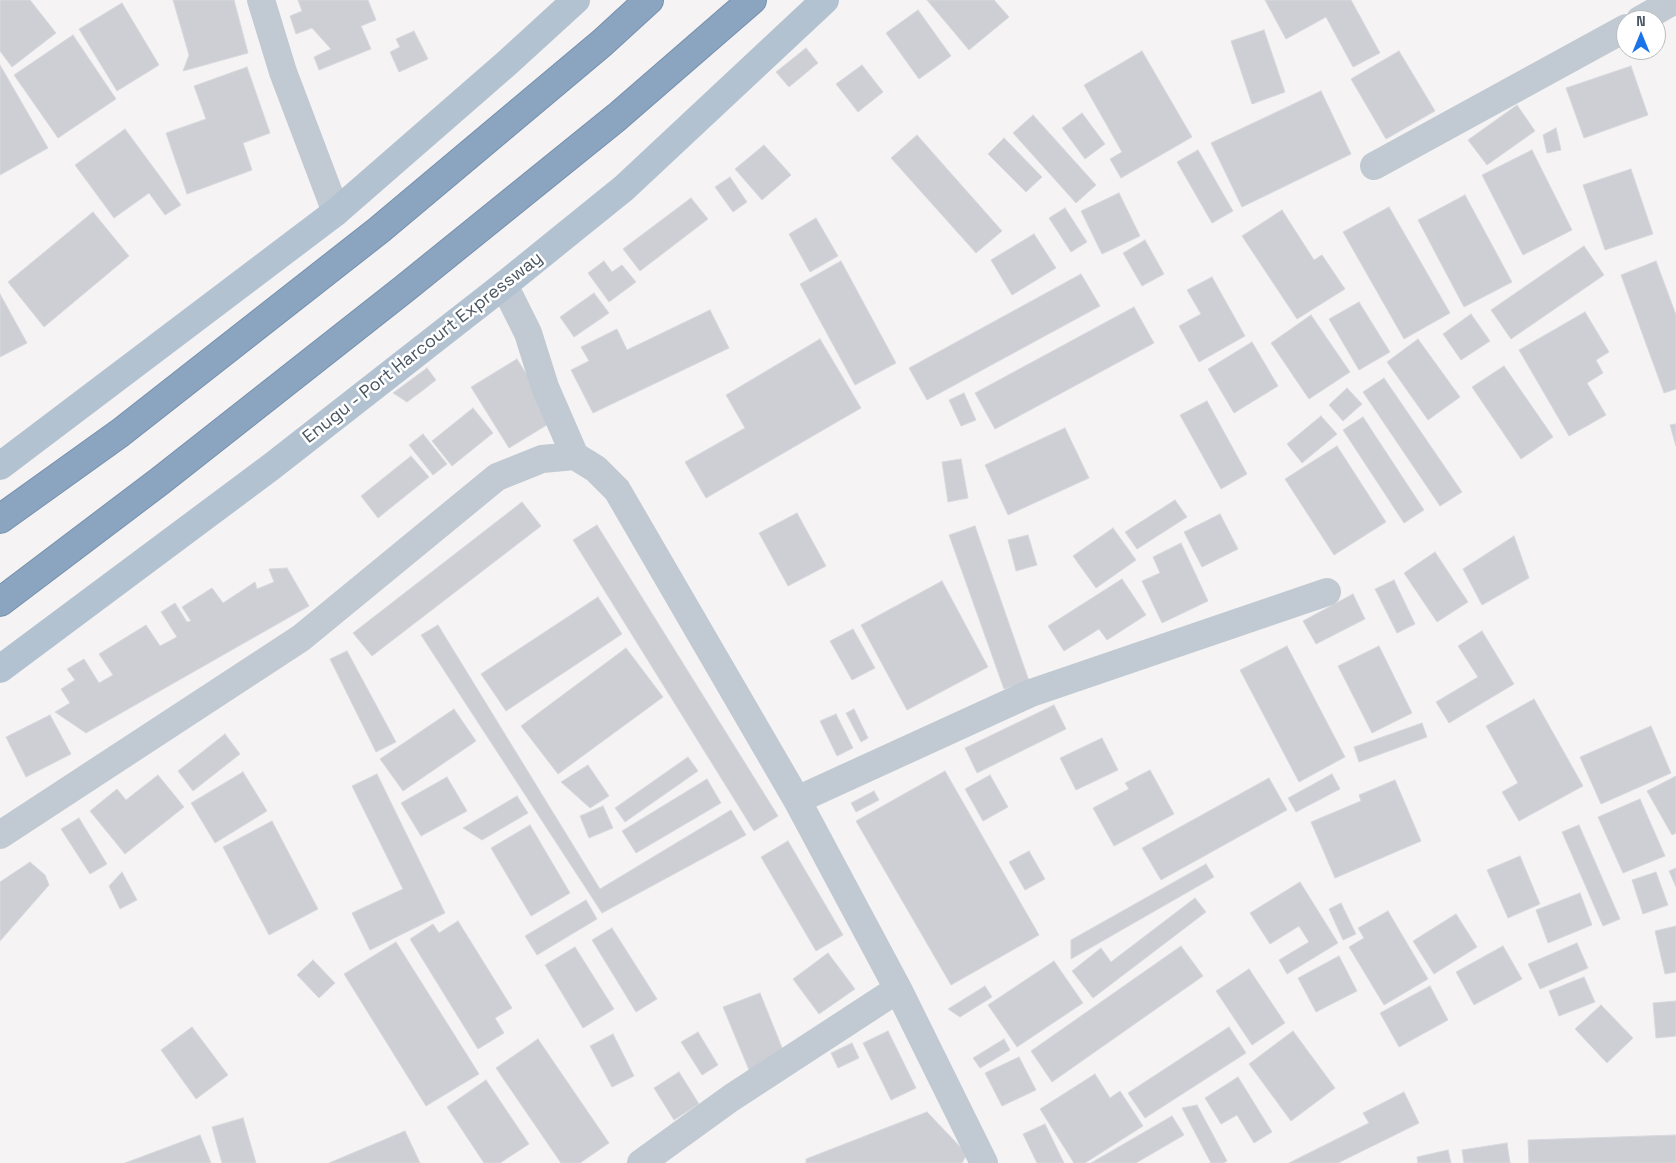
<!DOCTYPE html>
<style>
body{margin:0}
#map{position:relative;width:1676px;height:1163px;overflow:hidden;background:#f5f3f3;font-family:"Space Grotesk",sans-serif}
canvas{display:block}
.north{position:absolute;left:1616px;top:10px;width:50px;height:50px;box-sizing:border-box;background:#fff;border:1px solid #b7bbc0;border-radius:50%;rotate:0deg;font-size:14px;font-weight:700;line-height:20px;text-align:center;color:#4a5661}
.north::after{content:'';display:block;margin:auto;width:18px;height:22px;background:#1a73e8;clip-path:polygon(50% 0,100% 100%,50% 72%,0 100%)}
</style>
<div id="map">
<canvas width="1676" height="1163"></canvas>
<div class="north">N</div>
</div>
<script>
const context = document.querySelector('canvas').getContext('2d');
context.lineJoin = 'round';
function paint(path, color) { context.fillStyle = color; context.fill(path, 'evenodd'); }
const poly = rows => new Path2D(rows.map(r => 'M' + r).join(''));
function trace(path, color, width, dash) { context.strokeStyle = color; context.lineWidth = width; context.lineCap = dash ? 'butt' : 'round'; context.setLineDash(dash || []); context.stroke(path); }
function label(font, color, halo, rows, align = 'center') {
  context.font = font + ' "Space Grotesk",sans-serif'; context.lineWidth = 5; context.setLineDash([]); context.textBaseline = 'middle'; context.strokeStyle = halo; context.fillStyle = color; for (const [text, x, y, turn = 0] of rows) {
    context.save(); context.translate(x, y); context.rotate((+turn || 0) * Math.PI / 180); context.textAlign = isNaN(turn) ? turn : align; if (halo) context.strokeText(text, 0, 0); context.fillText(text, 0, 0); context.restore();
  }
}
const building = poly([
 [0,0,30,0,56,33,12,67,0,51,0,0],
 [173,0,234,0,248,53,183,71,189,55,173,0],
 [298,0,368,0,376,20,361,26,371,49,319,70,314,57,331,49,312,28,296,34,290,16,302,11,298,0],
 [927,0,994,0,1009,17,969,50,927,0],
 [1265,0,1351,0,1380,53,1353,67,1326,17,1286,39,1265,0],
 [122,3,159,65,117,91,79,29,122,3],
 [918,10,951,56,919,79,886,33,918,10],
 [1264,30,1285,92,1252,104,1231,41,1264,30],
 [414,31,428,59,399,72,390,52,400,47,396,39,414,31],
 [73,35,116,99,58,138,14,75,73,35],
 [806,48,818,63,789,87,776,72,806,48],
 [1142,51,1192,137,1121,178,1110,159,1122,152,1084,85,1142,51],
 [1399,51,1435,111,1386,139,1351,79,1399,51],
 [0,65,48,148,0,175,0,65],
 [862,65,883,92,858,112,836,84,862,65],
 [1631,66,1648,115,1584,138,1566,88,1631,66],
 [247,67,270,133,243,143,252,170,187,194,166,133,206,119,194,86,247,67],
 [1321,91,1351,154,1242,207,1211,143,1321,91],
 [1517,105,1535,131,1487,165,1468,140,1517,105],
 [1082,113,1105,144,1085,159,1062,128,1082,113],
 [1033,115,1096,185,1076,203,1013,133,1033,115],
 [1556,128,1561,150,1547,153,1543,135,1556,128],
 [125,129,181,205,165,215,149,193,114,218,75,165,125,129],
 [917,135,1002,231,976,253,891,158,917,135],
 [1004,138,1042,177,1026,192,988,154,1004,138],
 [764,145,791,175,762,200,735,169,764,145],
 [1198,150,1233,211,1212,223,1177,162,1198,150],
 [1532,150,1572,230,1523,255,1482,175,1532,150],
 [1631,169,1653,234,1605,250,1583,185,1631,169],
 [730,177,747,202,733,212,715,187,730,177],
 [1119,193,1140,236,1102,254,1081,211,1119,193],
 [1465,195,1512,282,1464,307,1418,220,1465,195],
 [691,198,708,219,640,271,623,249,691,198],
 [1389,207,1450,313,1404,339,1343,232,1389,207],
 [1065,208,1087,242,1071,252,1049,218,1065,208],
 [1282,210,1314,260,1322,255,1345,289,1297,319,1242,236,1282,210],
 [93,212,129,256,44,327,8,282,93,212],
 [816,218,838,256,810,272,789,234,816,218],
 [1034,234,1056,268,1012,295,991,260,1034,234],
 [1145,240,1164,274,1142,286,1123,253,1145,240],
 [1584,246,1604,275,1511,339,1491,310,1584,246],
 [604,261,612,272,622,265,636,282,609,302,588,273,604,261],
 [841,261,896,363,855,385,800,284,841,261],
 [1656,261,1676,315,1676,389,1664,393,1621,275,1656,261],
 [1081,274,1100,306,927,400,909,368,1081,274],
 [1212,277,1245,336,1199,362,1179,326,1201,314,1187,290,1212,277],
 [594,293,609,313,574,337,560,317,594,293],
 [0,294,27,343,0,357,0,294],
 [1359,302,1390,352,1359,370,1329,319,1359,302],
 [1134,307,1154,343,995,429,975,393,1134,307],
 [710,310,729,348,593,413,571,370,589,361,581,347,617,329,627,350,710,310],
 [1585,312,1609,352,1596,360,1603,373,1587,383,1606,415,1569,436,1519,350,1585,312],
 [1471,314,1490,341,1461,360,1443,334,1471,314],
 [1311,315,1350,372,1309,399,1271,343,1311,315],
 [820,339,861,408,706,498,685,462,745,428,726,395,820,339],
 [1418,339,1460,397,1428,420,1387,362,1418,339],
 [1252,342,1278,386,1234,413,1208,369,1252,342],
 [517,359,555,420,509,448,471,387,517,359],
 [1504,366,1553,437,1521,459,1472,387,1504,366],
 [427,368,436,380,422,391,407,402,393,393,427,368],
 [1384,378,1462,492,1440,506,1363,392,1384,378],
 [1347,388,1362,404,1343,421,1329,405,1347,388],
 [964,393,976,420,961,426,949,400,964,393],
 [1207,401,1247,474,1221,489,1180,415,1207,401],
 [473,408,493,433,452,466,432,441,473,408],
 [1321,416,1337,434,1302,463,1287,444,1321,416],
 [1363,417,1424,510,1404,523,1343,430,1363,417],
 [1676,424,1676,446,1670,425,1676,424],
 [1065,428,1089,478,1008,515,985,465,1065,428],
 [423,434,447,464,433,475,409,445,423,434],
 [1337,446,1386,522,1334,555,1285,479,1337,446],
 [411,456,429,477,378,518,361,496,411,456],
 [961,459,968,498,948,502,942,462,961,459],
 [1175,500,1187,517,1137,549,1125,532,1175,500],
 [522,502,541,526,372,656,353,633,522,502],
 [797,513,826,566,788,586,759,533,797,513],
 [1220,514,1238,549,1202,567,1184,532,1220,514],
 [597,525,778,816,754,831,573,540,597,525],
 [975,526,1029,681,1004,689,949,535,975,526],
 [1113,528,1136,560,1096,588,1073,556,1113,528],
 [1028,535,1037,565,1016,571,1008,540,1028,535],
 [1514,536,1529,578,1482,605,1463,569,1514,536],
 [1181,543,1208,601,1162,623,1142,581,1160,573,1153,557,1181,543],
 [1435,552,1468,602,1437,622,1404,573,1435,552],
 [287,568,309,606,86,733,55,712,70,703,61,689,75,680,67,669,84,659,99,683,113,675,99,654,146,625,160,646,177,637,161,612,175,603,187,622,191,621,182,607,212,588,223,603,255,582,257,589,274,582,269,569,287,568],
 [1122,579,1146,615,1107,640,1099,629,1064,651,1048,626,1122,579],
 [1394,580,1415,624,1397,633,1375,589,1394,580],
 [942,581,988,667,907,710,861,625,942,581],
 [1353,594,1365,619,1316,644,1303,621,1353,594],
 [598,597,622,634,506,711,481,674,598,597],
 [438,625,600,889,731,810,746,835,602,913,421,635,438,625],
 [853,629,875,668,852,680,830,641,853,629],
 [1482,631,1514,684,1449,723,1436,702,1478,677,1458,646,1482,631],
 [1287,646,1345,757,1299,782,1240,670,1287,646],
 [1379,646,1412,713,1372,733,1338,666,1379,646],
 [626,648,663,697,558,774,521,726,626,648],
 [347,651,396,742,376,752,330,659,347,651],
 [1534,699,1583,786,1519,821,1502,792,1518,783,1486,726,1534,699],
 [1054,705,1066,729,977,773,965,748,1054,705],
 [454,709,476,741,403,791,380,759,454,709],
 [854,709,868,738,861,742,846,713,854,709],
 [836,714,853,748,837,756,820,721,836,714],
 [50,715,71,754,26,777,6,737,50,715],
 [1422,723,1427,737,1359,762,1354,747,1422,723],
 [1651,726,1671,773,1601,804,1580,757,1651,726],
 [225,734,240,754,193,791,178,771,225,734],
 [1102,738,1118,770,1076,790,1060,758,1102,738],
 [688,757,698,771,625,822,615,808,688,757],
 [588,765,609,796,590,808,561,782,588,765],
 [1150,770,1174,814,1114,846,1093,808,1129,789,1125,783,1150,770],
 [945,771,1039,935,951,985,856,821,945,771],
 [243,772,267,811,215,843,191,803,243,772],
 [377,774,445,913,370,950,352,913,403,889,352,786,377,774],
 [1332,774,1340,789,1296,812,1288,798,1332,774],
 [158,775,184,807,125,854,90,811,117,789,126,800,158,775],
 [990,775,1008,807,983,821,965,789,990,775],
 [1676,776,1676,833,1672,835,1647,791,1676,776],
 [447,777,467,811,421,836,401,803,447,777],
 [1269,778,1287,810,1161,880,1142,848,1269,778],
 [707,779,721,803,636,853,622,831,707,779],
 [1395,780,1421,841,1335,878,1311,822,1361,801,1359,795,1395,780],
 [874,791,879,800,856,812,851,803,874,791],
 [517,796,528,813,482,840,463,828,517,796],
 [1640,799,1665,856,1623,873,1598,817,1640,799],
 [603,806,613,828,589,838,580,816,603,806],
 [79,818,107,864,90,874,61,829,79,818],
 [272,821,318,909,269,935,223,847,272,821],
 [530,825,570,893,531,916,491,848,530,825],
 [1579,825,1620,919,1603,926,1562,832,1579,825],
 [788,841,843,935,816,951,761,857,788,841],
 [1029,851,1045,879,1025,890,1009,862,1029,851],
 [1520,856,1540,904,1508,918,1487,870,1520,856],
 [30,862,45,875,49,885,0,941,0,882,30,862],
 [1206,864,1214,877,1071,959,1071,940,1206,864],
 [1676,868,1676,887,1669,871,1676,868],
 [122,872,137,900,120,909,109,886,122,872],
 [1656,872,1668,905,1643,914,1632,880,1656,872],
 [1300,882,1338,943,1287,974,1279,960,1309,942,1299,926,1270,944,1250,913,1300,882],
 [1580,893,1592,925,1548,943,1536,910,1580,893],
 [1195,898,1206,912,1093,998,1072,971,1101,948,1111,962,1195,898],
 [586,900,597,919,537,955,525,936,586,900],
 [1341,903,1356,934,1343,940,1329,909,1341,903],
 [1388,911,1428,979,1384,1005,1349,947,1364,938,1358,928,1388,911],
 [1456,914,1477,947,1434,974,1413,941,1456,914],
 [458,921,512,1008,495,1018,504,1033,478,1049,410,939,433,924,439,933,458,921],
 [1676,926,1676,972,1665,974,1655,931,1676,926],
 [612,928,657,999,636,1012,592,940,612,928],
 [396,942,479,1074,426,1106,344,974,396,942],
 [1577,943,1588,968,1540,989,1528,964,1577,943],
 [1181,946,1203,976,1052,1082,1031,1051,1181,946],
 [1503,946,1522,979,1474,1005,1456,972,1503,946],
 [575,947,614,1009,583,1028,545,965,575,947],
 [828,953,855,989,819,1014,793,979,828,953],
 [1339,956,1357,991,1316,1012,1298,978,1339,956],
 [313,960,335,983,319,998,297,975,313,960],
 [1054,961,1083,1003,1017,1047,988,1005,1054,961],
 [1249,969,1285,1023,1252,1045,1216,991,1249,969],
 [1584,977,1595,1002,1559,1016,1549,991,1584,977],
 [985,986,992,997,960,1017,948,1009,985,986],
 [1430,986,1448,1020,1399,1047,1380,1013,1430,986],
 [760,993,785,1055,749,1070,723,1007,760,993],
 [1676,1001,1676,1036,1656,1038,1653,1003,1676,1001],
 [1601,1005,1633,1038,1607,1063,1575,1029,1601,1005],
 [192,1027,228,1075,196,1099,161,1050,192,1027],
 [1229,1027,1246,1053,1145,1118,1128,1093,1229,1027],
 [888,1031,916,1088,891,1100,863,1043,888,1031],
 [1293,1031,1335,1088,1291,1121,1249,1064,1293,1031],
 [698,1032,718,1065,702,1075,681,1042,698,1032],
 [613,1034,634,1076,612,1087,590,1046,613,1034],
 [538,1039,609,1143,580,1163,561,1163,496,1068,538,1039],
 [1004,1039,1010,1050,980,1068,973,1058,1004,1039],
 [852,1043,859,1058,838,1068,831,1053,852,1043],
 [1019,1057,1036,1090,1002,1106,985,1073,1019,1057],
 [679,1072,699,1104,674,1120,654,1088,679,1072],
 [1095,1074,1110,1098,1120,1091,1143,1126,1085,1163,1074,1163,1040,1109,1095,1074],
 [1238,1077,1272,1132,1254,1143,1237,1115,1221,1124,1205,1098,1238,1077],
 [486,1080,529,1144,500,1163,484,1163,447,1107,486,1080],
 [1404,1092,1419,1123,1338,1163,1289,1163,1369,1123,1363,1113,1404,1092],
 [1197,1105,1227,1161,1223,1163,1211,1163,1182,1108,1197,1105],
 [927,1112,967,1154,962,1163,806,1163,806,1159,927,1112],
 [1172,1116,1184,1135,1136,1163,1091,1163,1172,1116],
 [243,1118,256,1163,222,1163,212,1127,243,1118],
 [1045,1124,1064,1163,1037,1163,1023,1134,1045,1124],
 [405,1131,420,1163,329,1163,405,1131],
 [200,1135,211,1163,125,1163,200,1135],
 [1676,1135,1676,1163,1529,1163,1528,1140,1676,1135],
 [1507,1143,1510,1163,1464,1163,1462,1150,1507,1143],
 [1448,1150,1451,1163,1418,1163,1417,1157,1448,1150]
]);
paint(building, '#cdcfd5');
trace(building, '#d7d9de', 1);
const highway = poly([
 [0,519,120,433,379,230,602,43,649,0],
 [0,602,160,481,404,289,617,117,752,0]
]);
trace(highway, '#7690ad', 30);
trace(poly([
 [261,0,283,72,336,212],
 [1640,20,1675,0],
 [1374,166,1626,28],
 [504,285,528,333,545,387,575,456],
 [797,800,1031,693,1327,592],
 [0,835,301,638,497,477,542,459,575,456,596,469,617,490,797,800,898,989,984,1163],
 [641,1163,731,1098,898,989]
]), '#c1cad2', 28);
trace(poly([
 [0,466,336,212,507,63,576,0],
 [0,669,271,467,504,285,624,188,825,0]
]), '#b3c2d1', 28);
trace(highway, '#8ba5c1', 28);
label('18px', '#4a5661', '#fff', [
 ["Enugu - Port Harcourt Expressway",423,348,-38]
]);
</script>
